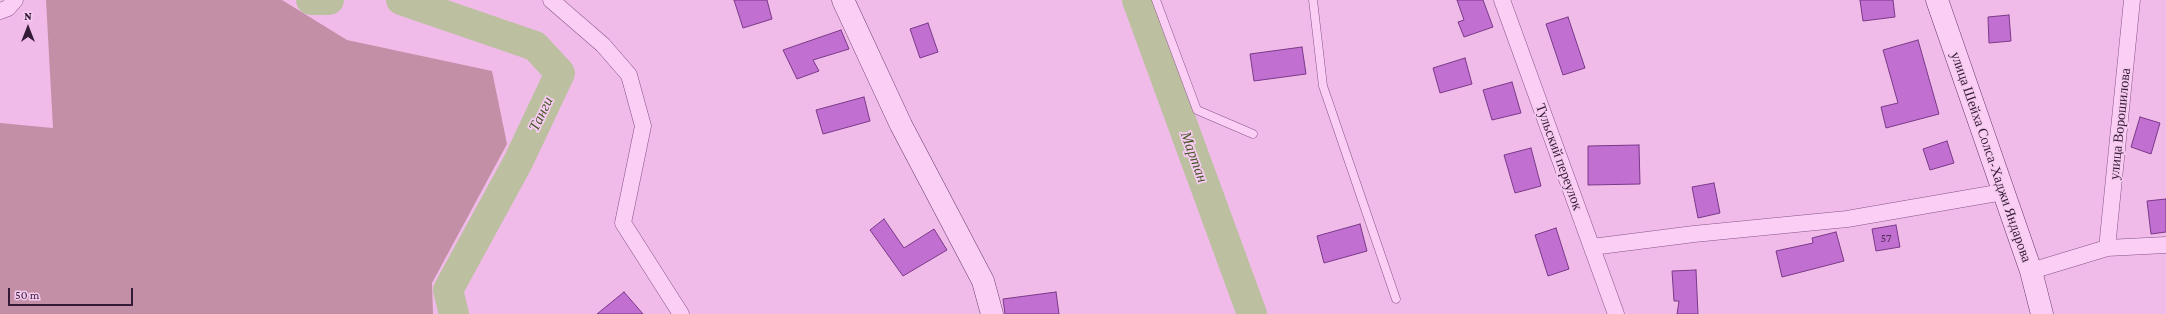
<!DOCTYPE html>
<meta charset="utf-8">
<style>
body{margin:0}
#map{position:relative;width:2166px;height:314px;overflow:hidden;background:#f0bbe9;font-family:"Crimson Pro",serif}
canvas{display:block}
.north{position:absolute;left:8px;top:8px;width:40px;height:40px;-webkit-text-stroke:3px #f7cbf1;paint-order:stroke;rotate:0deg;font-size:11px;font-weight:700;line-height:16px;text-align:center;color:#331a36}
.north::after{content:'';display:block;margin:auto;width:14px;height:18px;background:#331a36;clip-path:polygon(50% 0,100% 100%,50% 72%,0 100%)}
.scale{position:absolute;left:8px;top:288px;width:125px;height:18px;box-sizing:border-box;border:2px solid #331a36;border-top:0;padding-left:5px;font-size:12px;line-height:14px;white-space:nowrap;color:#331a36;-webkit-text-stroke:3px #f7cbf1;paint-order:stroke}
</style>
<div id="map">
<canvas width="2166" height="314"></canvas>
<div class="north">N</div>
<div class="scale">50 m</div>
</div>
<script>
const context = document.querySelector('canvas').getContext('2d');
context.lineJoin = 'round';
function paint(path, color) { context.fillStyle = color; context.fill(path, 'evenodd'); }
const poly = rows => new Path2D(rows.map(r => 'M' + r).join(''));
function trace(path, color, width, dash) { context.strokeStyle = color; context.lineWidth = width; context.lineCap = dash ? 'butt' : 'round'; context.setLineDash(dash || []); context.stroke(path); }
function label(font, color, halo, rows, align = 'center') {
  context.font = font + ' "Crimson Pro",serif'; context.lineWidth = 3.5; context.setLineDash([]); context.textBaseline = 'middle'; context.strokeStyle = halo; context.fillStyle = color; for (const [text, x, y, turn = 0] of rows) {
    context.save(); context.translate(x, y); context.rotate((+turn || 0) * Math.PI / 180); context.textAlign = isNaN(turn) ? turn : align; if (halo) context.strokeText(text, 0, 0); context.fillText(text, 0, 0); context.restore();
  }
}
paint(poly([
 [46,0,282,0,347,40,492,71,507,144,432,283,433,314,0,314,0,123,53,128]
]), '#c28fa6');
trace(poly([
 [311,0,329,0],
 [401,0,535,46,560,73,518,162,448,290,454,314],
 [1137,0,1252,314]
]), '#bcc0a0', 30);
const building = poly([
 [734,0,767,0,772,19,743,28,734,0],
 [1457,0,1483,0,1493,27,1464,37,1458,22,1464,20,1457,0],
 [1860,0,1893,0,1895,17,1863,21,1860,0],
 [2009,15,2011,41,1989,43,1988,17,2009,15],
 [1568,17,1585,68,1563,75,1546,24,1568,17],
 [928,23,938,52,920,58,910,29,928,23],
 [841,30,849,49,813,60,819,71,797,79,783,50,841,30],
 [1918,40,1939,114,1886,128,1881,107,1898,103,1883,50,1918,40],
 [1302,47,1306,74,1254,81,1250,54,1302,47],
 [1465,58,1472,84,1440,93,1433,68,1465,58],
 [1512,82,1521,113,1492,120,1483,90,1512,82],
 [864,97,870,121,823,134,816,110,864,97],
 [2140,117,2160,123,2151,154,2131,147,2140,117],
 [1947,141,1954,163,1930,170,1923,149,1947,141],
 [1639,145,1640,184,1588,185,1588,146,1639,145],
 [1531,148,1541,186,1515,193,1504,155,1531,148],
 [1714,183,1720,213,1698,218,1692,187,1714,183],
 [2166,199,2166,232,2151,234,2147,201,2166,199],
 [884,219,904,248,934,229,947,250,903,276,870,230,884,219],
 [1360,224,1367,251,1324,263,1317,236,1360,224],
 [1896,225,1900,247,1876,251,1872,229,1896,225],
 [1556,228,1569,269,1548,276,1535,235,1556,228],
 [1836,232,1844,261,1782,277,1776,251,1813,243,1812,238,1836,232],
 [1696,270,1698,314,1677,314,1679,301,1674,301,1672,271,1696,270],
 [624,292,643,314,597,314,624,292],
 [1056,292,1059,314,1005,314,1003,299,1056,292]
]);
paint(building, '#c16fd0');
trace(building, '#7a3988', 1);
const lane = poly([
 [1156,0,1197,110,1253,134],
 [1313,0,1323,86,1396,299]
]);
const street = poly([
 [551,0,603,45,629,75,643,126,623,223,681,314],
 [1502,0,1616,314],
 [0,11,8,8,15,0],
 [1592,247,1694,234,1847,219,2003,192],
 [2107,248,2132,0],
 [2031,271,2107,248,2166,245]
]);
const secondary = poly([
 [843,0,901,125,983,281,992,314],
 [1937,0,2031,271,2042,314]
]);
trace(lane, '#865488', 9);
trace(street, '#865488', 17);
trace(secondary, '#663869', 23);
trace(lane, '#fbcef5', 8);
trace(street, '#fbcef5', 16);
trace(secondary, '#fbcef5', 22);
label('12px', '#562f5c', null, [
 ["57",1886,238]
]);
label('14px', '#331a36', '#f7cbf1', [
 ["улица Ворошилова",2120,124,-84],
 ["Тульский переулок",1559,157,70],
 ["улица Шейха Солса-Хаджи Яндарова",1991,157,71]
]);
label('italic 15px', '#465728', '#f7cbf1', [
 ["Танги",541,114,-64],
 ["Мартан",1194,157,70]
]);
</script>
